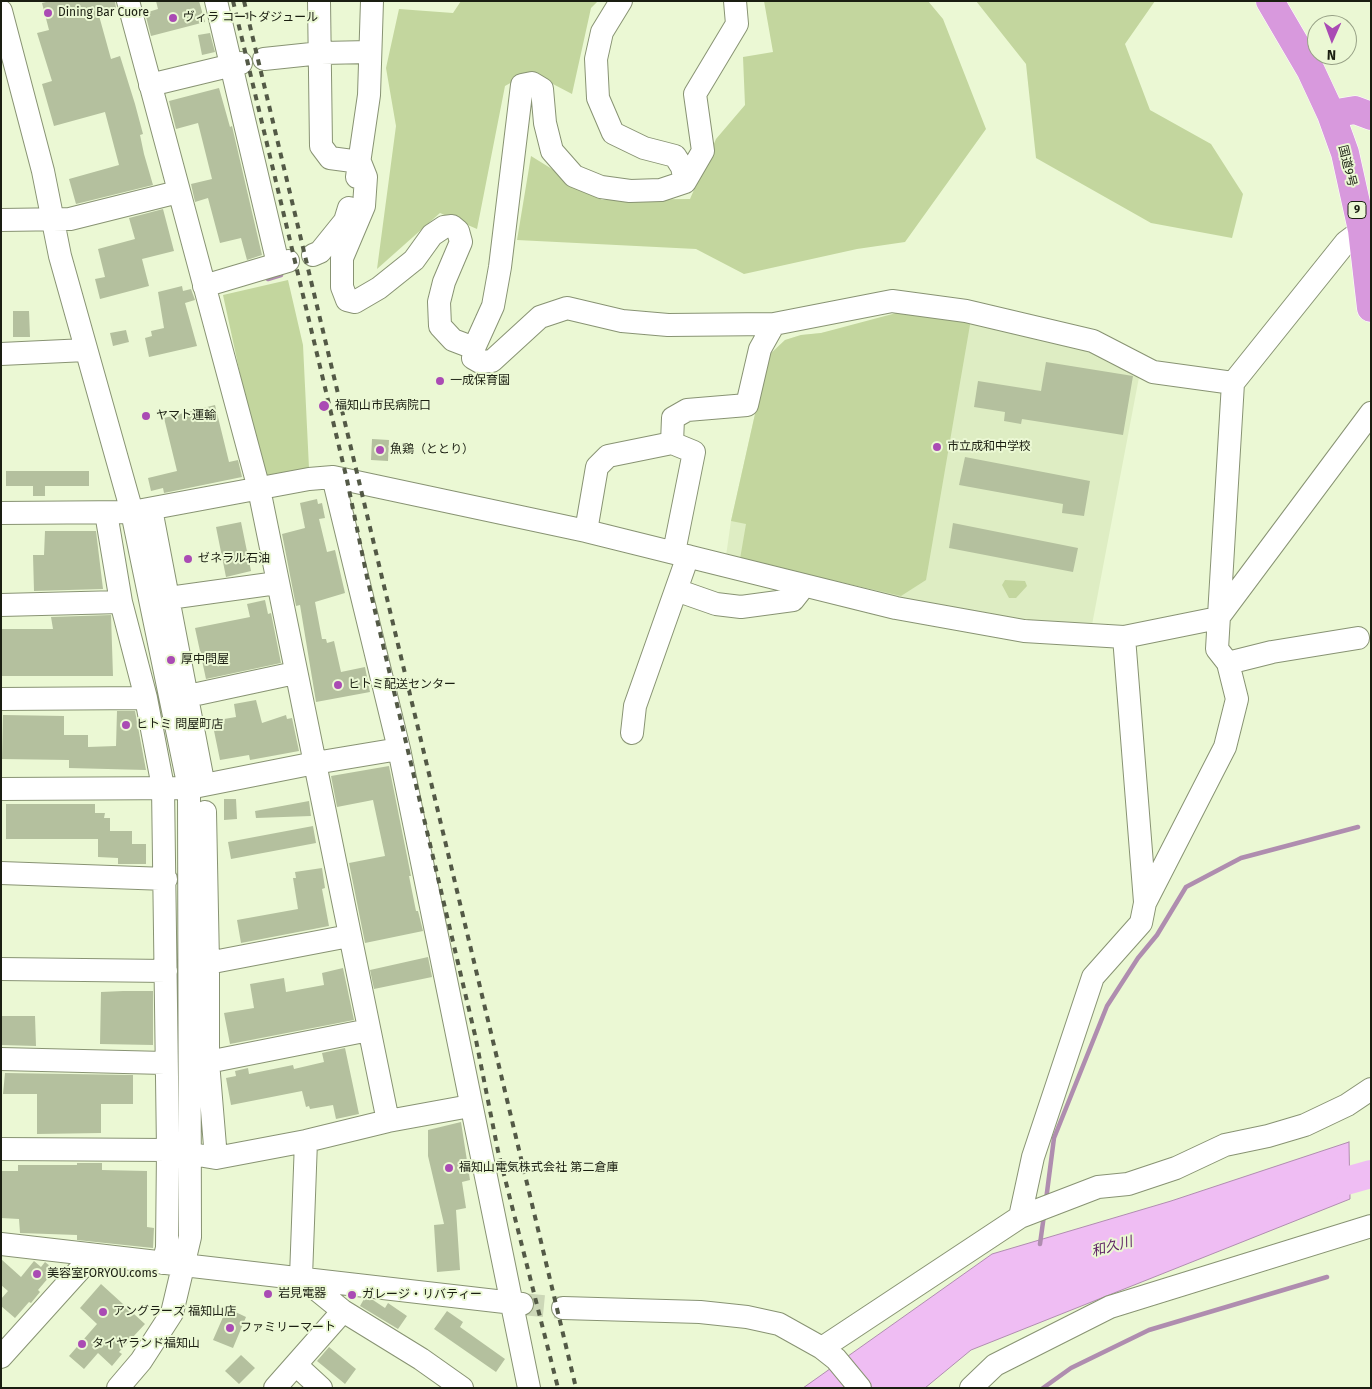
<!DOCTYPE html>
<meta charset="utf-8">
<style>
body{margin:0}
#map{position:relative;width:1372px;height:1389px;overflow:hidden;background:#ebf8d4;font-family:"Fira Sans",sans-serif}
canvas{display:block}
.frame{position:absolute;inset:0;border:2px solid #1a1e11;pointer-events:none}
.north{position:absolute;left:1307px;top:15px;width:50px;height:50px;box-sizing:border-box;background:#ebf8d4;border:1px solid #97a186;border-radius:50%;rotate:182deg;font-size:14px;font-weight:700;line-height:20px;text-align:center;color:#1a1e11}
.north::after{content:'';display:block;margin:auto;width:18px;height:22px;background:#aa4bb4;clip-path:polygon(50% 0,100% 100%,50% 72%,0 100%)}
</style>
<div id="map">
<canvas width="1372" height="1389"></canvas>
<div class="frame"></div>
<div class="north">N</div>
</div>
<script>
const context = document.querySelector('canvas').getContext('2d');
context.lineJoin = 'round';
function paint(path, color) { context.fillStyle = color; context.fill(path, 'evenodd'); }
const poly = rows => new Path2D(rows.map(r => 'M' + r).join(''));
function trace(path, color, width, dash) { context.strokeStyle = color; context.lineWidth = width; context.lineCap = dash ? 'butt' : 'round'; context.setLineDash(dash || []); context.stroke(path); }
function label(font, color, halo, rows, align = 'center') {
  context.font = font + ' "Fira Sans","Noto Sans JP",sans-serif'; context.lineWidth = 4; context.setLineDash([]); context.textBaseline = 'middle'; context.strokeStyle = halo; context.fillStyle = color; for (const [text, x, y, turn = 0] of rows) {
    context.save(); context.translate(x, y); context.rotate((+turn || 0) * Math.PI / 180); context.textAlign = isNaN(turn) ? turn : align; if (halo) context.strokeText(text, 0, 0); context.fillText(text, 0, 0); context.restore();
  }
}
paint(poly([
 [927,312,1086,344,1140,372,1091,630,960,614,726,556,731,521,768,356,785,340,801,335,821,333]
]), '#deedc3');
paint(poly([
 [461,1,598,1,591,8,572,94,530,72,505,86,477,229,440,213,377,269,396,126,386,68,399,9,453,13],
 [764,1,928,1,943,19,986,129,905,242,857,249,744,274,696,249,517,240,531,156,602,200,690,199,716,139,745,105,743,57,773,52],
 [976,1,1155,1,1125,44,1150,110,1211,144,1243,194,1232,238,1151,223,1036,158,1026,64],
 [288,280,303,345,309,468,263,480,223,295],
 [900,312,971,319,926,580,901,596,740,559,746,524,731,521,768,356,785,340,801,335,821,333],
 [1005,580,1025,581,1027,586,1016,598,1009,598,1002,585]
]), '#c3d69e');
const water = poly([
 [1349,1142,1350,1199,971,1350,925,1388,803,1388,992,1254,1171,1201,1349,1142]
]);
paint(water, '#efbdf3');
trace(water, '#af8daf', 1);
trace(poly([
 [268,279,281,275],
 [1046,1200,1054,1138,1107,1006,1138,958,1157,935,1186,887,1241,858,1358,827],
 [1040,1244,1044,1215],
 [1043,1388,1071,1368,1149,1330,1327,1277]
]), '#af8daf', 4.5);
trace(poly([
 [1314,1190,1371,1174]
]), '#efbdf3', 28);
paint(poly([
 [50,1,115,1,116,8,98,12,111,59,120,56,135,104,143,134,140,135,144,154,153,185,76,204,69,179,119,165,105,112,54,126,42,84,52,81,37,33,49,30,42,3],
 [156,1,199,1,205,22,151,36,145,13,158,9],
 [210,33,215,52,202,55,198,35],
 [219,88,230,127,232,126,262,255,247,260,241,238,220,243,208,198,195,202,191,184,212,179,198,123,176,129,169,101],
 [163,209,174,251,142,259,149,286,100,299,95,279,105,277,98,249,135,239,129,218],
 [182,286,183,291,191,289,195,300,185,303,197,346,149,357,145,338,152,336,151,331,164,328,158,292],
 [13,311,29,311,30,337,13,337],
 [126,330,129,342,113,346,110,333],
 [1046,362,1133,376,1123,435,1022,419,1021,424,1004,421,1005,412,974,407,978,381,1041,391],
 [215,405,229,462,238,460,242,477,164,493,163,488,151,491,148,478,177,471,164,418],
 [372,439,389,440,388,461,371,460],
 [965,457,1090,481,1084,516,1062,513,1063,504,959,485],
 [6,471,89,471,89,486,45,486,45,496,33,496,33,486,6,486],
 [317,499,318,504,322,503,325,518,319,519,327,552,335,550,345,593,315,602,322,639,326,639,327,643,334,641,341,672,365,667,370,692,316,702,300,605,296,606,282,534,305,528,300,503],
 [241,522,251,571,226,577,216,527],
 [953,523,1078,548,1073,572,949,548],
 [45,531,96,531,103,589,34,591,33,555,44,555],
 [265,600,268,614,271,613,281,663,206,679,195,628,250,617,247,604],
 [111,615,113,676,1,676,1,629,53,629,51,617],
 [256,700,262,723,286,715,287,719,292,718,299,751,250,760,249,755,220,760,212,721,236,717,234,704],
 [117,711,135,711,146,770,69,768,69,760,2,759,3,715,64,716,64,735,88,735,88,747,116,746],
 [389,766,411,876,409,876,416,911,418,911,423,931,365,943,349,863,385,856,373,800,337,807,331,776],
 [224,799,236,799,237,819,224,820],
 [309,801,311,816,256,818,255,811],
 [6,804,95,804,95,813,105,813,104,818,110,818,110,831,132,831,132,844,146,844,146,864,118,864,118,858,98,857,98,839,6,839],
 [313,826,316,843,231,859,228,842],
 [322,868,325,888,322,889,329,926,241,943,237,920,298,909,293,878,296,878,295,872],
 [428,957,432,977,374,989,370,970],
 [343,968,354,1020,230,1044,224,1013,254,1008,250,984,284,978,286,992,324,985,322,973],
 [123,991,153,991,153,1045,100,1044,101,992],
 [1,1016,35,1016,36,1046,1,1045],
 [345,1048,359,1114,336,1119,333,1105,310,1109,309,1106,306,1107,302,1091,231,1105,226,1078,236,1076,235,1071,248,1068,249,1074,293,1065,294,1069,324,1062,322,1053],
 [5,1073,133,1075,133,1104,101,1104,101,1133,37,1134,37,1094,3,1094],
 [461,1122,470,1180,462,1182,466,1208,456,1210,460,1270,437,1272,434,1225,444,1224,428,1156,428,1130],
 [77,1163,102,1163,102,1170,147,1171,147,1227,154,1228,153,1248,77,1240,77,1235,20,1233,19,1219,1,1218,1,1171,18,1171,18,1165,77,1165],
 [1,1259,21,1277,34,1261,41,1267,45,1262,55,1270,38,1290,40,1292,31,1303,29,1302,15,1318,1,1306,1,1299,8,1291,1,1285],
 [101,1284,145,1324,119,1352,122,1354,112,1366,98,1353,84,1369,69,1356,97,1324,80,1308],
 [364,1299,373,1300,385,1308,388,1303,407,1316,398,1329,360,1306],
 [227,1308,246,1317,233,1348,213,1340],
 [447,1311,463,1322,460,1327,505,1359,496,1372,434,1329],
 [329,1347,356,1369,345,1384,317,1361],
 [241,1355,255,1368,239,1384,225,1371]
]), '#b4c09e');
trace(poly([
 [522,1304,563,1308]
]), '#ccd7b7', 22, [22, 11]);
const minor = poly([
 [128,1,259,489,388,1121],
 [216,1,278,264],
 [319,1,321,146,330,158,360,162],
 [621,1,602,32,596,59,598,98,613,133,644,148,675,156,682,167,685,182],
 [735,1,737,24,695,94,703,151,685,182,661,190,630,191,601,187,574,176,552,151,545,123,542,89,532,83,522,85,500,267,493,306,474,348,473,358,480,362,492,361,540,317,567,308,622,321,668,325,774,324,892,301,966,311,1093,341,1153,372,1233,383],
 [1,11,43,171,60,256,132,512,189,788,190,1237,172,1313,141,1361,118,1388],
 [264,59,321,53,370,52],
 [150,85,241,63],
 [360,162,366,177,364,206,342,258,342,287,347,300,355,302,379,288,414,260,432,235,444,227,452,226,458,231,461,242,444,282,439,302,440,326,453,340,474,348],
 [357,177,369,95,372,1],
 [1,220,70,219,178,192],
 [313,255,320,252,345,221,349,208],
 [204,286,288,261],
 [1,354,86,350],
 [672,443,673,418,687,410,747,405,760,349,774,324],
 [333,477,399,749,529,1388],
 [151,509,203,781],
 [1,513,132,512,309,479,333,477,586,531,896,608,1024,631,1124,637,1218,618,1371,413],
 [106,513,121,602,146,698,163,787,168,1150,167,1248,163,1263],
 [586,531,597,467,608,456,672,443,694,452,674,552],
 [676,590,716,604,741,607,793,600,804,586],
 [169,598,277,583],
 [1,605,121,602],
 [1124,637,1145,902],
 [1228,663,1272,652,1358,638],
 [188,696,295,673],
 [1,699,146,698],
 [632,733,635,706,688,556],
 [1,789,189,788,315,763,399,749],
 [205,812,208,963,349,936],
 [1,873,166,879],
 [208,963,208,1062,216,1158],
 [1,969,166,971],
 [1,1059,165,1063],
 [208,1062,369,1030],
 [306,1141,301,1277,343,1311,421,1359,462,1388],
 [1,1149,168,1150,216,1158,306,1141,388,1121,470,1106],
 [1020,1217,1033,1157,1093,977,1141,923,1145,903,1225,747,1237,699,1228,663,1217,649,1233,383,1346,242,1362,230],
 [1,1244,522,1304],
 [563,1308,700,1312,747,1317,779,1324,822,1348,836,1359,860,1388],
 [822,1348,1020,1217,1098,1187,1128,1184,1176,1168,1225,1145,1268,1136,1305,1125,1347,1105,1371,1089],
 [1,1357,93,1255],
 [296,1365,321,1388],
 [275,1388,343,1311],
 [971,1388,995,1365,1110,1307,1371,1226]
]);
const highway = poly([
 [1270,1,1311,71,1331,114,1345,153,1362,230,1371,308],
 [1331,114,1355,110,1371,116]
]);
trace(minor, '#889373', 24);
trace(highway, '#fff', 29);
trace(minor, '#fff', 22);
trace(highway, '#d899dd', 28);
trace(poly([
 [233,1,347,480,367,577,475,1035,498,1151,558,1388],
 [244,1,576,1388]
]), '#535946', 4, [6, 6]);
for (const [x, y, r, color] of [
 [48,13,5,"#aa4bb4"],
 [173,18,5,"#aa4bb4"],
 [440,381,5,"#aa4bb4"],
 [324,406,6,"#aa4bb4"],
 [146,416,5,"#aa4bb4"],
 [937,447,5,"#aa4bb4"],
 [380,450,5,"#aa4bb4"],
 [188,559,5,"#aa4bb4"],
 [171,660,5,"#aa4bb4"],
 [338,685,5,"#aa4bb4"],
 [126,725,5,"#aa4bb4"],
 [449,1168,5,"#aa4bb4"],
 [37,1274,5,"#aa4bb4"],
 [268,1294,5,"#aa4bb4"],
 [352,1295,5,"#aa4bb4"],
 [103,1312,5,"#aa4bb4"],
 [230,1328,5,"#aa4bb4"],
 [82,1344,5,"#aa4bb4"]
]) { const dot = new Path2D(); dot.arc(x, y, r, 0, 2 * Math.PI); context.fillStyle = color; context.fill(dot); trace(dot, '#ebf8d4', 2); }
for (const [x, y, w] of [
 [1357,210,18]
]) { const box = new Path2D(); box.roundRect(x - w / 2, y - 8.5, w, 17, 4); context.fillStyle = '#ebf8d4'; context.fill(box); trace(box, '#1a1e11', 1); }
label('bold 11px', '#1a1e11', null, [
 ["9",1357,210]
]);
label('12px', '#1a1e11', '#ebf8d4', [
 ["Dining Bar Cuore",58,13],
 ["ヴィラ コートダジュール",183,18],
 ["一成保育園",450,381],
 ["福知山市民病院口",335,406],
 ["ヤマト運輸",156,416],
 ["市立成和中学校",947,447],
 ["魚鶏（ととり）",390,450],
 ["ゼネラル石油",198,559],
 ["厚中問屋",181,660],
 ["ヒトミ配送センター",348,685],
 ["ヒトミ 問屋町店",136,725],
 ["福知山電気株式会社 第二倉庫",459,1168],
 ["美容室FORYOU.coms",47,1274],
 ["岩見電器",278,1294],
 ["ガレージ・リバティー",362,1295],
 ["アングラーズ 福知山店",113,1312],
 ["ファミリーマート",240,1328],
 ["タイヤランド福知山",92,1344]
], 'left');
label('12px', '#1a1e11', '#ebf8d4', [
 ["国道9号",1347,166,76]
]);
label('italic 14px', '#602666', '#ebf8d4', [
 ["和久川",1112,1247,-15]
]);
</script>
